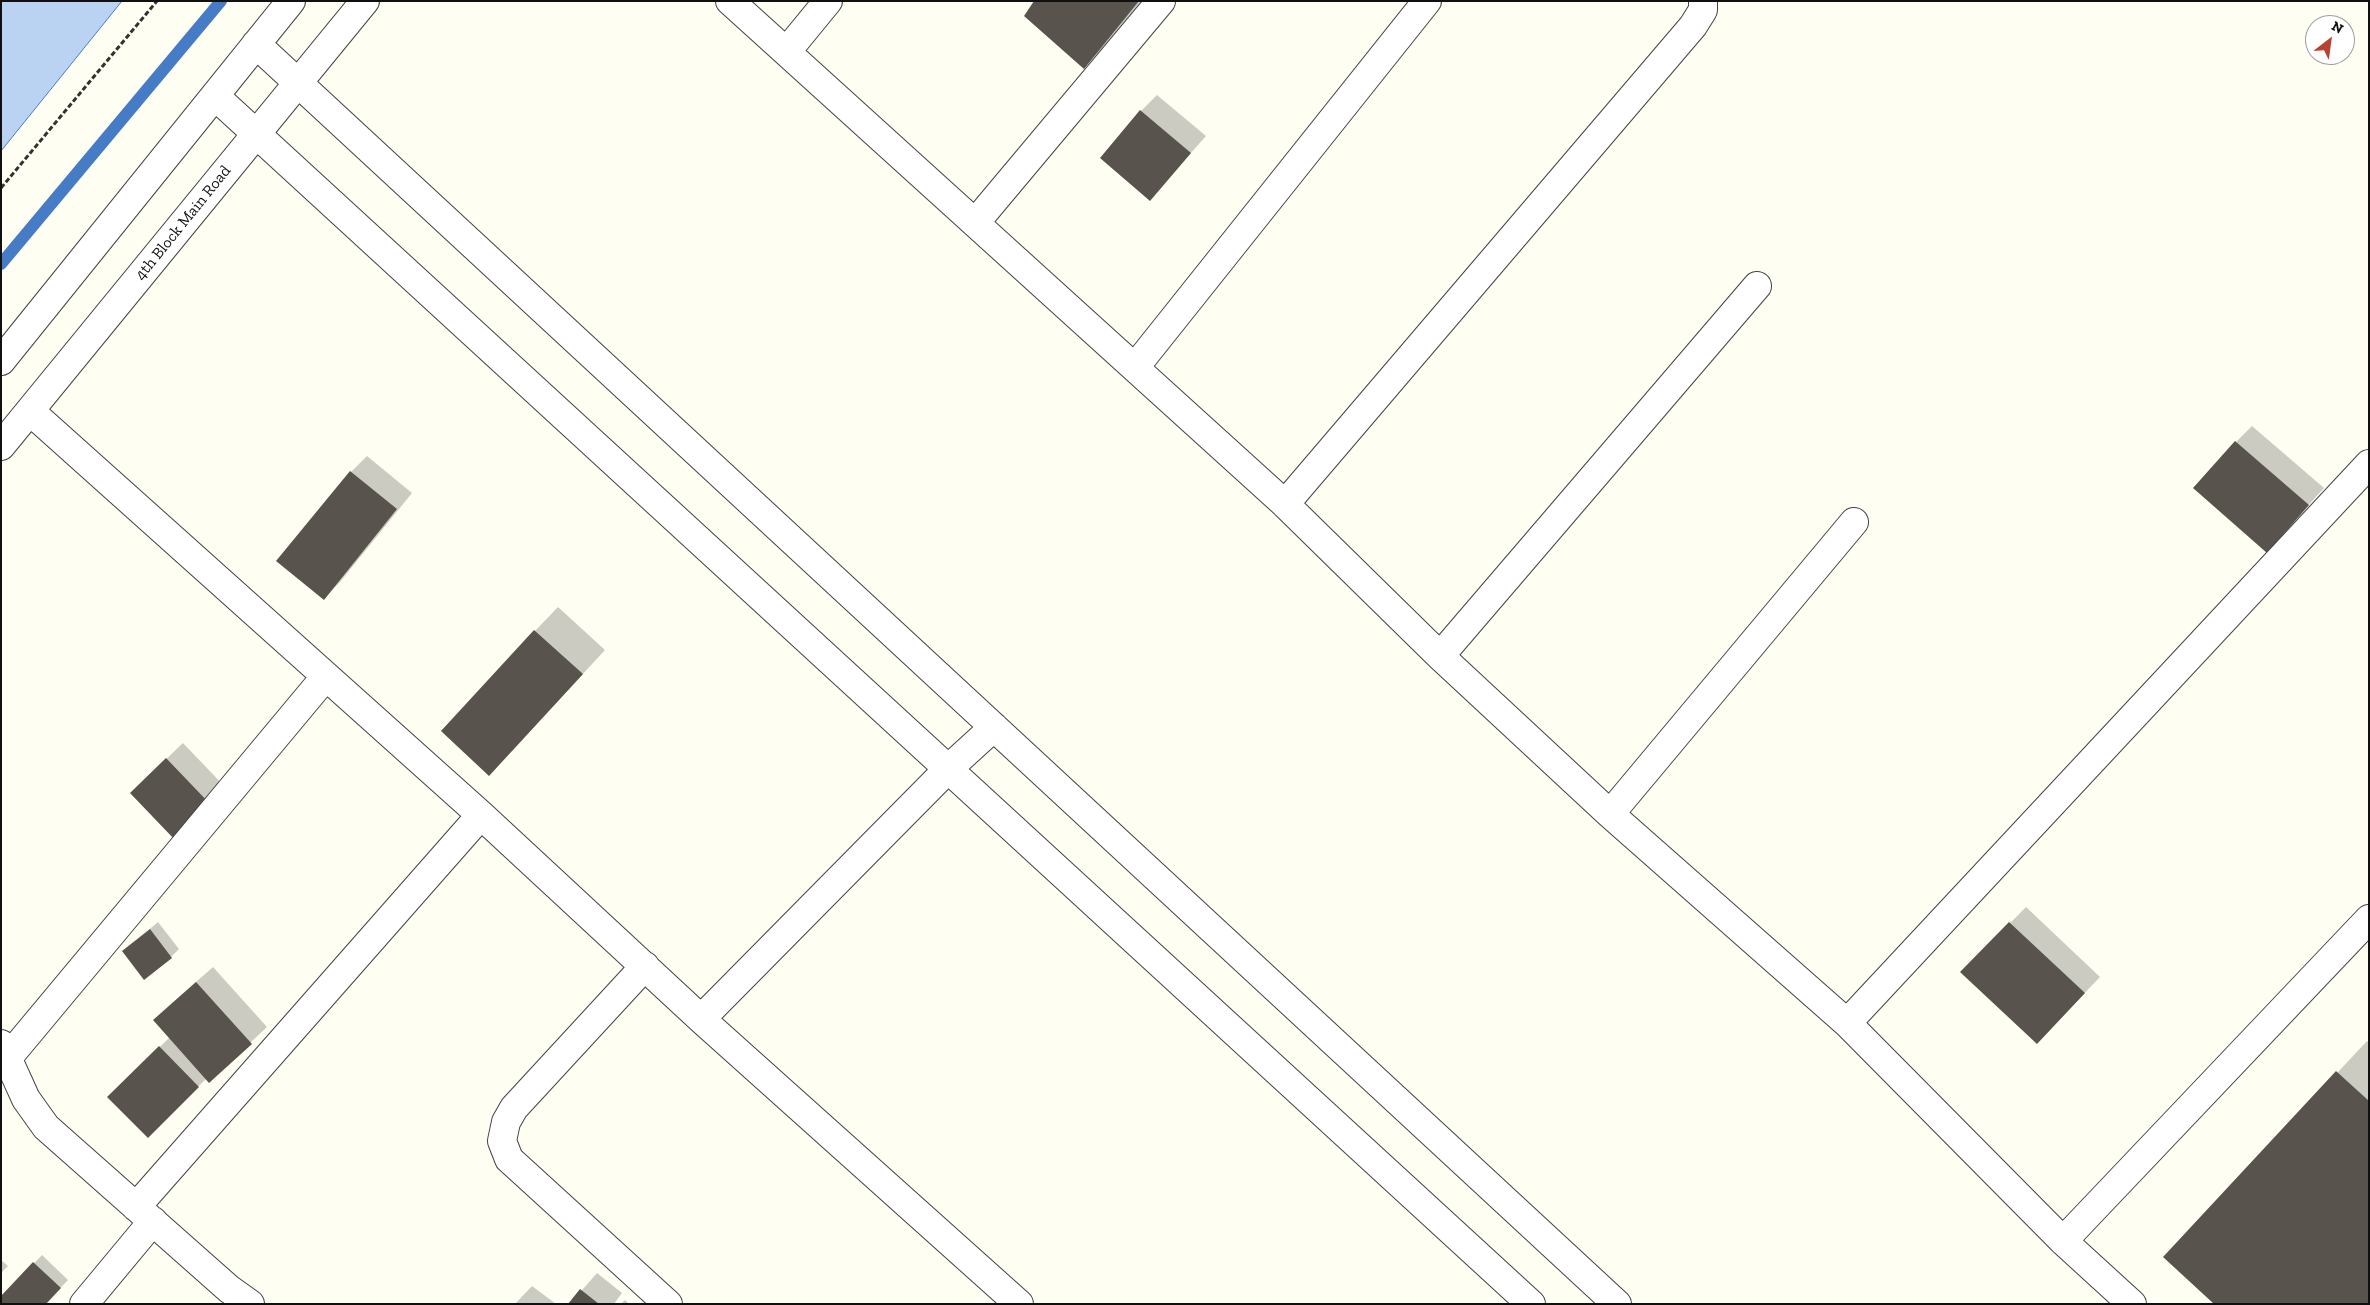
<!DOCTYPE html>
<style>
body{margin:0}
#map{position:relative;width:2370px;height:1305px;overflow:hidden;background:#fefef3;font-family:"Zilla Slab",serif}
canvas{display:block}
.frame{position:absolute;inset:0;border:2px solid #101010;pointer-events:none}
.north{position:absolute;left:2305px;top:15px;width:50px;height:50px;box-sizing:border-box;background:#fff;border:1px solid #9f9f9f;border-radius:50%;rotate:30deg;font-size:14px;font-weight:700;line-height:20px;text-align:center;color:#101010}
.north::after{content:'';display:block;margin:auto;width:18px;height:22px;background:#b8422f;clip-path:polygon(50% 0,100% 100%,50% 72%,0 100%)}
</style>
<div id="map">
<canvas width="2370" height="1305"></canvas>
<div class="frame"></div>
<div class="north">N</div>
</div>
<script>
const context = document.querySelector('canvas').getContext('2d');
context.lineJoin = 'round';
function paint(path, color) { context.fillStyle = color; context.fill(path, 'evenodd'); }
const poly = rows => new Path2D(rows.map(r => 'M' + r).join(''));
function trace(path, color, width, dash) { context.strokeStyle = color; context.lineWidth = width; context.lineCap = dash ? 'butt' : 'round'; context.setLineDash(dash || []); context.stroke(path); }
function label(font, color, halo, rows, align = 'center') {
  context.font = font + ' "Zilla Slab",serif'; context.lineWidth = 5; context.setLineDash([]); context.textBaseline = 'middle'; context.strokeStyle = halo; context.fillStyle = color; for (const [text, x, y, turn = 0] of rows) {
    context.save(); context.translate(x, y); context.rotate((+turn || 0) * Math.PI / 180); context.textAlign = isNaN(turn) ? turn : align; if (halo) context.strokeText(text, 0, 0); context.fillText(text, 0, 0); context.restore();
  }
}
const water = poly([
 [1,1,122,1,1,151,1,1]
]);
paint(water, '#bad3f3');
trace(water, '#467bc6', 1);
paint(poly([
 [1036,1,1142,1,1107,44,1084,67],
 [1157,95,1206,136,1150,199,1141,111],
 [2252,426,2324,488,2267,551,2236,442],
 [367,456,412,493,340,582,324,598,351,472],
 [558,607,605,650,512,751,535,631],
 [183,743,226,788,175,839,131,793],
 [2026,907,2100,977,2053,1026,1962,972],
 [158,922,179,949,171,957,124,951],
 [213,967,267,1027,209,1081,207,1078,148,1136,109,1097,170,1037,171,1004],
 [2367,1041,2369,1043,2369,1304,2165,1257],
 [42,1255,68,1280,45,1304,1,1298],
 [1,1260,8,1266,1,1273],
 [597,1273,622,1293,614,1304,570,1304],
 [532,1286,556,1304,515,1304],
 [625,1300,629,1304,621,1304]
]), '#0003');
trace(poly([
 [1,264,221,1]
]), '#467bc6', 12);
paint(poly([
 [1034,1,1139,1,1084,69,1024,16],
 [1140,110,1191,153,1150,201,1100,158],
 [2235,441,2309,505,2267,553,2193,488],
 [350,471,397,509,324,600,276,561],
 [534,630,583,674,489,776,441,731],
 [166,758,211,805,175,840,130,793],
 [2009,922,2085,993,2037,1044,1960,972],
 [150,929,172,958,144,980,122,951],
 [196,982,252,1044,209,1083,153,1020],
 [159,1046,199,1087,148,1138,107,1097],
 [2336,1071,2369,1101,2369,1304,2214,1304,2163,1257],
 [33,1262,61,1288,46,1304,1,1304,1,1296],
 [580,1289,599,1304,568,1304]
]), '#58534d');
const minor = poly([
 [730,1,1285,504,1440,656,1610,814,1847,1023,2063,1241,2132,1304],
 [256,44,1617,1304],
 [787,51,828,1],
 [215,96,1531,1304],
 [975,223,1161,1],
 [1,361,291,1],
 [1136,366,1427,1],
 [30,411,481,815,701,1019,1019,1304],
 [1,446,365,1],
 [1285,504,1693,26,1703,10,1703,1],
 [1440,656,1757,286],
 [1610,814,1854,522],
 [645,966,514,1108,506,1122,502,1141,509,1159,668,1304],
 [701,1019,948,769,994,727],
 [1847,1023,2369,464],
 [1,1044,26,1099,46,1127,229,1289,250,1304],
 [1,1066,326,676],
 [136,1207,481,815],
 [2063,1241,2369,919],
 [84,1304,153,1221]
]);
trace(minor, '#434343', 30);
trace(poly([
 [1,188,157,1]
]), '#323232', 3, [5, 2.5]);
trace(minor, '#fff', 28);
label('16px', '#101010', '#fff', [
 ["4th Block Main Road",183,223,-51]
]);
</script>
